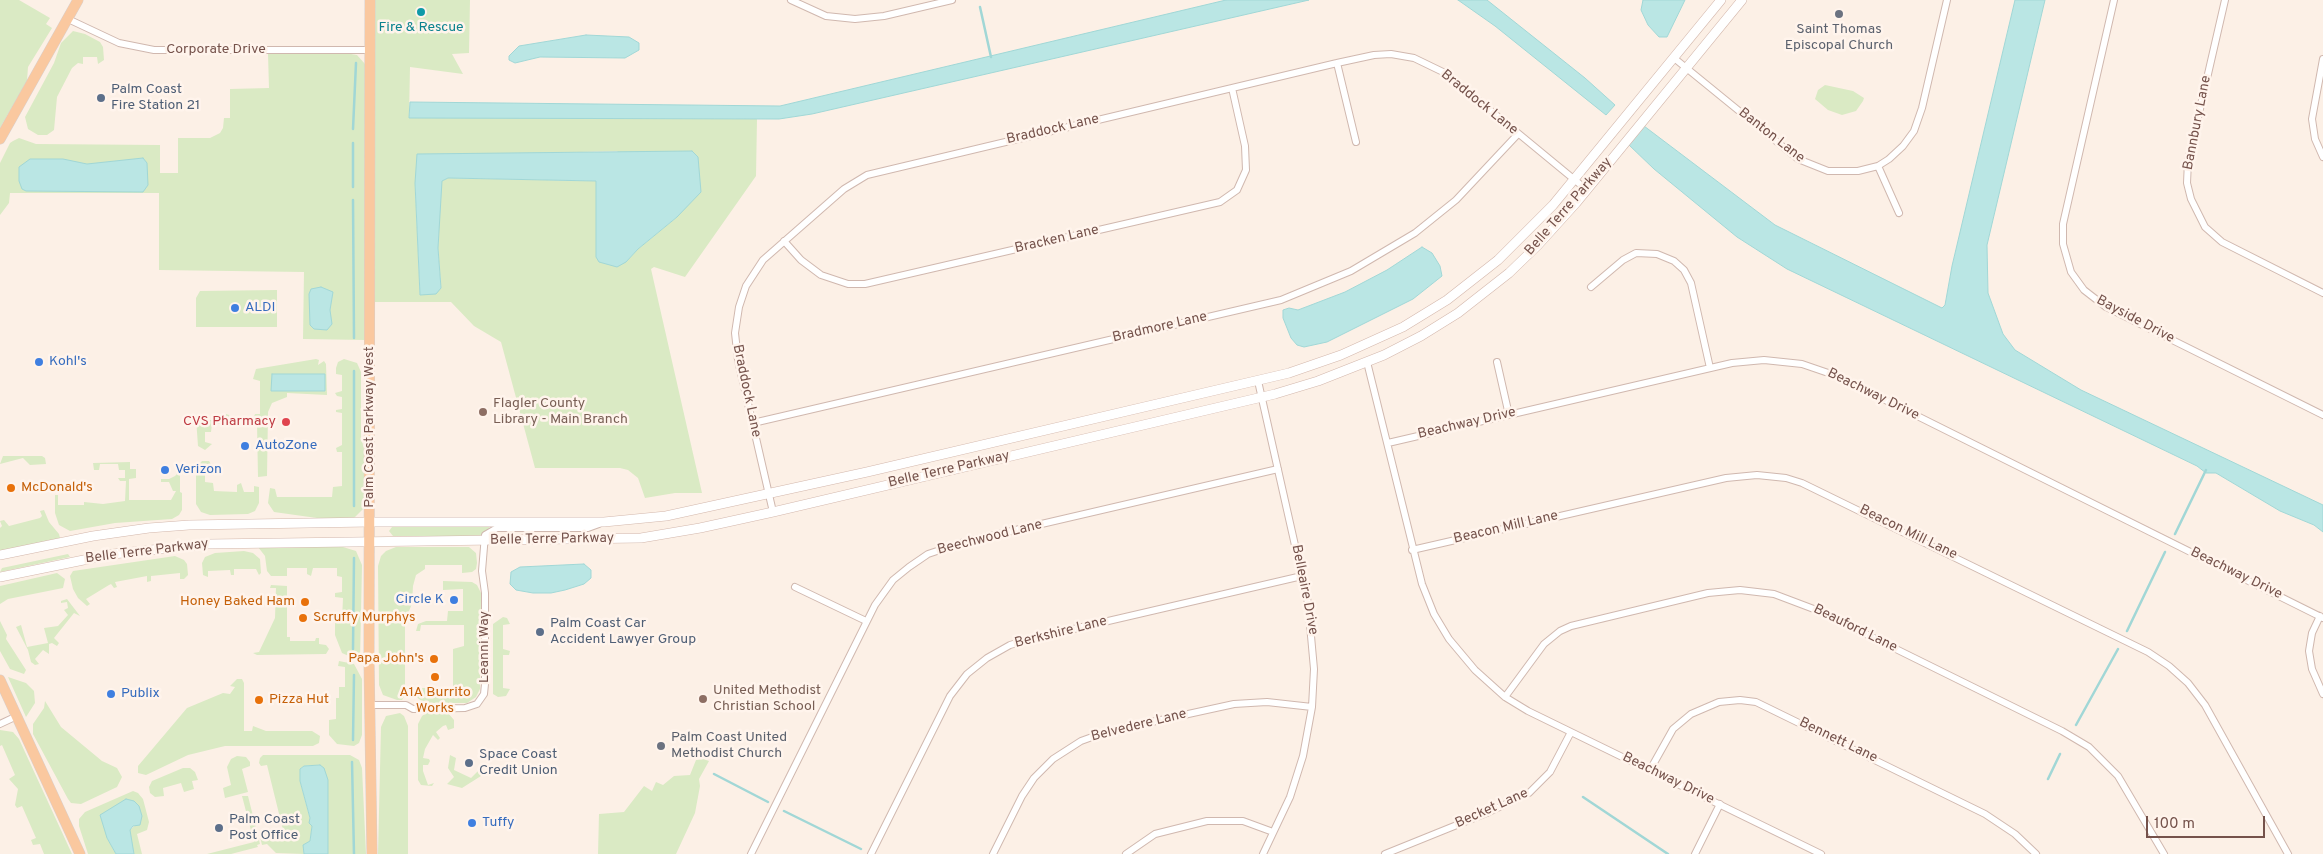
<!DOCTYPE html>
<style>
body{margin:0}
#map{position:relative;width:2323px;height:854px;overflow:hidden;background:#fcf0e6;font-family:Overpass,sans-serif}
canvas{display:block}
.scale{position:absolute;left:2146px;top:816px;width:119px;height:22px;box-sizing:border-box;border:2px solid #75524b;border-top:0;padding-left:6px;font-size:15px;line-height:18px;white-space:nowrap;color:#75524b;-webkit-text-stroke:4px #fff4ec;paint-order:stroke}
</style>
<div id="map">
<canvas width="2323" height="854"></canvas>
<div class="scale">100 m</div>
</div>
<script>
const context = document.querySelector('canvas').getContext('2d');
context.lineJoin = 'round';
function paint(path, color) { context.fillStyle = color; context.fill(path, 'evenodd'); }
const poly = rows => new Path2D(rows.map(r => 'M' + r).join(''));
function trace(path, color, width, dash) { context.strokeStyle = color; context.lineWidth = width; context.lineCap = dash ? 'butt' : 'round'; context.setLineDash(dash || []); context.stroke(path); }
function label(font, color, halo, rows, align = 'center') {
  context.font = font + ' Overpass,sans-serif'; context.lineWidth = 5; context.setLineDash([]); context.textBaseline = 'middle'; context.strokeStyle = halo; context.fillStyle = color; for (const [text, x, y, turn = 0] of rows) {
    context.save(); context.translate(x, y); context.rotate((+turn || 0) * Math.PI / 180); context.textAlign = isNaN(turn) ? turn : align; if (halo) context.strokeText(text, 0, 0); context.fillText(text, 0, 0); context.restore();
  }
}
paint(poly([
 [0,0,19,0,50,18,46,24,52,28,28,67,27,81,0,128],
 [375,0,470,0,469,53,452,54,463,74,410,67,409,117,757,119,756,176,685,277,654,267,651,269,702,493,675,493,645,498,638,478,628,470,620,468,535,468,501,342,474,326,451,302,374,302],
 [617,151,677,217,638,249,626,262,596,257,596,181,448,178,441,181,440,186,438,248,441,288,420,295,415,183,510,154],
 [73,31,85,34,100,42,103,47,104,60,98,64,97,57,83,57,83,64,78,63,72,68,57,97,54,130,47,135,38,135,28,129,25,117,54,63,61,43],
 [268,54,351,54,357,55,365,64,365,340,303,339,304,272,159,270,159,193,10,193,9,203,0,215,0,163,10,143,13,141,19,138,36,144,160,145,160,173,178,173,178,138,210,138,220,133,223,128,224,118,230,118,230,89,269,88],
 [1825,85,1853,91,1864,98,1863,101,1856,111,1842,115,1828,110,1815,99,1818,90],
 [277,290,277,327,196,327,196,298,200,291],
 [316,359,319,360,318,365,324,361,326,364,327,395,287,393,287,397,272,403,268,412,267,476,258,477,257,423,212,424,211,432,205,432,205,442,212,444,205,450,198,446,196,418,198,414,202,415,202,420,225,420,226,414,229,415,230,420,253,420,255,414,260,414,260,381,253,379,256,369],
 [325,374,324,391,272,391],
 [344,359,357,363,361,372,361,436,365,454,364,508,354,518,324,519,274,512,268,503,270,488,275,489,277,497,332,497,333,487,342,486,342,452,337,452,336,448,342,445,342,413,336,412,336,410,342,409,342,397,337,396,335,393,342,391,342,375,336,374,336,368,338,362],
 [3,456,42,456,45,458,46,464,30,465,23,458,0,464],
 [202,461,209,461,212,466,211,469,205,469,205,482,213,483,214,491,237,492,237,485,241,483,244,492,254,492,254,486,259,487,259,503,255,511,248,514,210,515,201,512,196,504,196,468],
 [130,462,130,469,136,469,136,478,129,479,129,500,171,500,176,491,173,491,169,482,161,482,161,479,169,479,175,476,177,474,175,462,177,462,180,469,180,492,182,493,182,510,179,515,172,519,115,523,70,531,59,525,55,513,55,495,58,495,58,505,84,505,84,502,103,504,125,501,126,481,120,481,118,478,125,478,125,470,119,470,118,464,100,464,99,470,94,470,93,463],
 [44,510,49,522,59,534,60,538,0,551,0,528,2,526,0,521,4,520,9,526,40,518,42,516,40,511],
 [392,527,490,527,480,536,393,536,389,531],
 [258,547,343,547,356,551,362,565,360,661,342,653,335,635,335,622,342,620,343,598,335,597,335,593,342,592,342,577,337,576,337,568,313,568,311,576,307,574,307,568,287,568,287,576,271,576,267,571,265,556],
 [396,547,469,547,476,553,477,563,476,569,472,572,462,573,462,565,425,565,425,569,416,575,413,586,412,604,405,620,405,695,402,700,397,700,383,695,379,685,378,566,381,556,386,551],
 [244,551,253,553,260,559,261,573,259,575,256,569,234,569,234,575,231,575,230,570,208,571,208,577,203,575,202,563,205,557,215,553],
 [68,554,70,557,0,572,2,568],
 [175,556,184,560,187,564,188,575,184,579,180,579,180,573,151,576,151,581,147,582,147,576,115,582,117,587,114,588,111,584,109,585,86,599,90,604,87,606,78,598,73,589,70,576,73,571],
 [57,573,65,579,63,588,8,599,0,604,0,586],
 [443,581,472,582,477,585,481,593,480,689,476,697,467,703,424,703,414,695,417,688,453,688,453,649,464,646,464,625,421,625,420,631,416,631,418,624,426,621,447,621,448,611,463,611,463,589,443,590],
 [271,585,287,586,287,637,290,637,290,641,315,641,316,638,319,638,319,644,326,645,329,649,326,654,257,655,253,653,259,652,275,618,276,588,270,588],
 [67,599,80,616,74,613,54,638,59,643,57,646,52,643,49,644,49,654,43,650,35,659,39,664,35,665,31,662,28,650,16,627,21,625,27,647,48,643,44,628,58,626,68,615,64,610,68,608,67,602,61,603,61,601],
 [503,617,507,618,510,624,503,625,503,649,510,651,509,655,503,655,503,688,510,689,506,696,498,697,493,694,493,624],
 [0,621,7,635,6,639,26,670,24,674,10,669,0,651],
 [339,661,354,664,362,679,362,735,359,743,354,746,337,744,329,735,329,720,336,719,336,698,339,698,339,687,345,687,345,667,338,666],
 [8,677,26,683,34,691,35,703,26,717],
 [237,679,242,679,244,683,244,731,252,731,253,726,266,731,312,731,320,736,319,743,313,746,225,746,188,755,146,775,138,773,138,766,187,708,223,693,230,694,235,687,230,686],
 [45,701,61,727,102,761,117,768,122,777,117,787,81,804,71,803,68,799,33,734,33,724,44,708],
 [400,713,404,716,408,726,408,854,378,854,381,727,386,716],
 [426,713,448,713,454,720,454,728,448,730,446,725,443,726,436,732,440,738,438,740,433,735,425,749,423,758,429,759,430,761,428,765,423,765,423,771,428,785,434,783,432,786,421,785,418,780,418,724,422,716],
 [0,730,13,732,19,739,72,854,44,854,40,844,33,845,31,840,36,838,22,806,17,808,15,805,18,789,9,779,15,775,2,745,0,746],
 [263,755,350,755,359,760,362,768,366,854,328,854,320,765,304,766,300,769,300,781,312,826,310,841,303,849,304,854,276,853,267,844,262,845,260,837,275,834,283,830,267,765,261,766,259,763,260,758],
 [450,755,456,758,454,770,471,778,484,765,481,776,462,788,447,784,454,777,448,768],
 [237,756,246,757,250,762,250,766,242,769,248,792,225,798,223,788,231,785,227,767,231,759],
 [703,759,709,761,699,779,700,786,695,813,676,854,598,854,599,814,624,812,644,786,652,791,656,782,663,785,674,776,690,775,696,760],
 [183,768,190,768,195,772,198,780,192,781,194,789,184,792,181,783,163,788,164,796,155,797,150,793,149,787,152,781],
 [133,791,138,793,143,799,149,822,147,830,137,834,142,854,134,854,129,835,130,830,140,821,107,838,116,854,88,854,79,826,79,819,85,812],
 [242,796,248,796,260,844,257,845,258,847,231,854,207,854,254,842]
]), '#daeac4');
const water = poly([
 [1226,0,1309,0,812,114,779,119,409,118,410,102,780,106,1226,0],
 [1458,0,1487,0,1585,78,1615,105,1606,115,1495,26,1458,0],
 [1643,0,1685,0,1667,37,1659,37,1648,25,1641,10,1643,0],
 [2015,0,2045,0,1987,245,1988,293,2003,334,2015,350,2081,390,2323,505,2323,532,2314,525,2280,511,2216,473,2206,473,2197,466,1787,269,1737,237,1654,169,1629,145,1644,126,1775,225,1942,308,1945,305,1952,266,2015,0],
 [586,35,629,37,639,43,639,50,625,58,540,57,515,63,509,60,509,56,519,46,586,35],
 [692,151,698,157,701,192,677,217,638,249,626,262,617,267,599,262,596,257,596,181,448,178,442,181,438,248,441,288,436,294,420,295,415,183,417,154,692,151],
 [143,158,147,163,148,185,143,192,26,191,22,189,19,181,19,167,30,159,63,159,87,164,143,158],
 [1422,247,1432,253,1440,266,1442,276,1413,299,1327,342,1304,347,1297,345,1291,338,1283,318,1283,310,1289,308,1298,310,1345,292,1387,270,1422,247],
 [321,287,333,292,330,310,332,324,327,330,314,329,310,325,309,294,311,289,321,287],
 [272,374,325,374,325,391,271,391,272,374],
 [584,564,591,570,591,578,584,584,565,590,551,593,533,593,516,590,510,584,511,572,520,567,584,564],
 [320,765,324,768,328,780,328,854,304,854,303,845,310,841,312,826,309,823,310,818,300,781,300,769,304,766,320,765],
 [126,799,134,801,139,806,142,816,140,825,133,826,130,830,134,854,116,854,107,838,100,815,126,799]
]);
paint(water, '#bae6e4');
trace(water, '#a1d7d6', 1);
trace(poly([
 [980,7,991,57],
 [353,129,356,63],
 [353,187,353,143],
 [353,200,354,338],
 [354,371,354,506],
 [2175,534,2206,470],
 [2127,631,2165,552],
 [353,649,354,558],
 [2076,725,2118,649],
 [353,740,354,675],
 [352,762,354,854],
 [714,774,768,802],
 [2048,779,2060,754],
 [1583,797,1668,854],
 [784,811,861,849]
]), '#a1d7d6', 2.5);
const street = poly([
 [791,0,826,16,855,19,884,16,952,0],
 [2114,0,2063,224,2063,244,2071,272,2084,290,2106,307,2323,415],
 [2225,0,2188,161,2187,183,2191,199,2205,227,2222,242,2323,293],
 [68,19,119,43,154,50,370,50],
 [1674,58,1798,159,1828,171,1858,171,1878,166,1889,159,1903,146,1914,131,1922,108,1947,0],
 [2323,59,2312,119,2315,139,2323,157],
 [1337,63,1356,142],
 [1878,166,1899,213],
 [784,241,801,260,821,275,848,284,865,284,1220,202,1237,190,1246,170,1245,146,1232,88],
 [1591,287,1623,260,1636,253,1657,254,1674,261,1684,270,1691,283,1710,368],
 [1367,362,1422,584,1434,614,1449,639,1475,670,1505,697,1528,711,1821,854],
 [1497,362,1509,415],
 [1258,381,1308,603,1314,669,1312,707,1303,756,1290,797,1263,854],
 [753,423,1281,300,1351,271,1415,233,1456,200,1518,134],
 [1388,443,1732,363,1764,360,1802,364,1837,376,2323,618],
 [773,512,738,360,735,333,739,307,746,286,763,260,844,189,867,175,1337,63,1374,55,1391,54,1414,58,1445,73,1587,190],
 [1412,550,1726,478,1757,475,1786,478,1802,483,2148,652,2169,666,2188,683,2205,705,2288,854],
 [795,587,866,621],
 [2320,616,2312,633,2309,651,2312,669,2323,694],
 [1505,697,1544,644,1560,631,1571,626,1708,593,1740,590,1774,594,1819,611,2062,731,2089,747,2118,776,2164,854],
 [372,705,406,705,413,709,465,708,477,704,484,694,485,684,485,593,482,571,485,535,497,528,588,528,599,524],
 [0,724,17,716],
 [1650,770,1673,729,1691,714,1719,702,1740,700,1756,702,1985,814,2015,834,2036,854],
 [751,854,875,605,893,580,909,567,928,554,964,542,1278,469],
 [871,854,950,696,967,674,987,658,1010,645,1035,638,1302,576],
 [993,854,1022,796,1034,778,1053,759,1081,741,1106,732,1234,704,1267,702,1312,707],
 [1126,854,1155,834,1207,821,1243,821,1273,832],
 [1385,854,1489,812,1529,793,1550,772,1571,732],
 [1695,854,1720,804]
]);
const secondary = poly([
 [0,555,93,536,149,528,189,525,370,522,604,522,666,516,867,472,1289,373,1341,355,1403,327,1447,300,1498,260,1553,205,1721,0],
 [0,577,113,554,208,544,641,538,700,528,773,512,1275,394,1318,381,1384,355,1421,336,1458,313,1509,273,1538,245,1576,203,1742,0]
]);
const primary = poly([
 [370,0,369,660,372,854],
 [0,139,78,0],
 [0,680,80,854]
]);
trace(street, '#d0b8af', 8);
trace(secondary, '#d3b7ac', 10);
trace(primary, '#d8cfcd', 11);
trace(street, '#fff', 6);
trace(secondary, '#fff', 9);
trace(primary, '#fac89f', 10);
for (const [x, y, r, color] of [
 [421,12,5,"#0f9aa8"],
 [1839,14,5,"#6b7280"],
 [101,98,5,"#5c6f8a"],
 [235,308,5,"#3f7fe0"],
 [39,362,5,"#3f7fe0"],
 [483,412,5,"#8d6e63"],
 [286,422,5,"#e0444e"],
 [245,446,5,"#3f7fe0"],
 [165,470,5,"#3f7fe0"],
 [11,488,5,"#e8710a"],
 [454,600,5,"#3f7fe0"],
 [305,602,5,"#e8710a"],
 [303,618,5,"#e8710a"],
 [540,632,5,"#5c6f8a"],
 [434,659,5,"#e8710a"],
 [435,677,5,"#e8710a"],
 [111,694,5,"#3f7fe0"],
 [703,699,5,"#8d6e63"],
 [259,700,5,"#e8710a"],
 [661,746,5,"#6b7280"],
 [469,763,5,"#5c6f8a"],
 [472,823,5,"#3f7fe0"],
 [219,828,5,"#5c6f8a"]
]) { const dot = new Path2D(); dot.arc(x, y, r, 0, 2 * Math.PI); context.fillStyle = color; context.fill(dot); trace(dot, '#fff4ec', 2); }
label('14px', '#0d838f', '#fff4ec', [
 ["Fire & Rescue",421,28]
]);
label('14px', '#5b616d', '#fff4ec', [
 ["Saint Thomas",1839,30],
 ["Episcopal Church",1839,46],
 ["Palm Coast United",671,738,"left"],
 ["Methodist Church",671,754,"left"]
]);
label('14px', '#75524b', '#fff4ec', [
 ["Corporate Drive",216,50],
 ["Braddock Lane",1479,103,39],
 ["Bannbury Lane",2198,123,-79],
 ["Braddock Lane",1053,130,-13],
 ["Banton Lane",1771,136,38],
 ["Belle Terre Parkway",1569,207,-49],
 ["Bracken Lane",1057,240,-13],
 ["Bayside Drive",2135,320,28],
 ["Bradmore Lane",1160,328,-13],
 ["Braddock Lane",746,391,78],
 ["Beachway Drive",1873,395,26],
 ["Beachway Drive",1467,424,-13],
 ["Palm Coast Parkway West",370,427,-90],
 ["Belle Terre Parkway",949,470,-13],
 ["Beacon Mill Lane",1506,528,-13],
 ["Beacon Mill Lane",1908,533,26],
 ["Beechwood Lane",990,538,-14],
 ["Belle Terre Parkway",552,540,-1],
 ["Belle Terre Parkway",147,552,-7],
 ["Beachway Drive",2236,574,26],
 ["Belleaire Drive",1304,590,79],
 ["Beauford Lane",1855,629,26],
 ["Berkshire Lane",1061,633,-14],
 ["Leanni Way",485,647,-90],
 ["Belvedere Lane",1139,726,-14],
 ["Bennett Lane",1838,741,26],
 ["Beachway Drive",1668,779,26],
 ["Becket Lane",1492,809,-24]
]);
label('14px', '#4e5e75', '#fff4ec', [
 ["Palm Coast",111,90],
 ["Fire Station 21",111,106],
 ["Palm Coast Car",550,624],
 ["Accident Lawyer Group",550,640],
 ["Space Coast",479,755],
 ["Credit Union",479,771],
 ["Palm Coast",229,820],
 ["Post Office",229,836]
], 'left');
label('14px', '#366cbe', '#fff4ec', [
 ["ALDI",245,308],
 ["Kohl's",49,362],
 ["AutoZone",255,446],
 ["Verizon",175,470],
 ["Circle K",444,600,"right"],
 ["Publix",121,694],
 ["Tuffy",482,823]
], 'left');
label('14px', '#785e54', '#fff4ec', [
 ["Flagler County",493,404],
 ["Library - Main Branch",493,420],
 ["United Methodist",713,691],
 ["Christian School",713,707]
], 'left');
label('14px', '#be3a42', '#fff4ec', [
 ["CVS Pharmacy",276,422]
], 'right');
label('14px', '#c56008', '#fff4ec', [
 ["McDonald's",21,488],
 ["Honey Baked Ham",295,602,"right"],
 ["Scruffy Murphys",313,618],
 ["Papa John's",424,659,"right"],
 ["A1A Burrito",435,693,"center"],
 ["Works",435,709,"center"],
 ["Pizza Hut",269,700]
], 'left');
</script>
